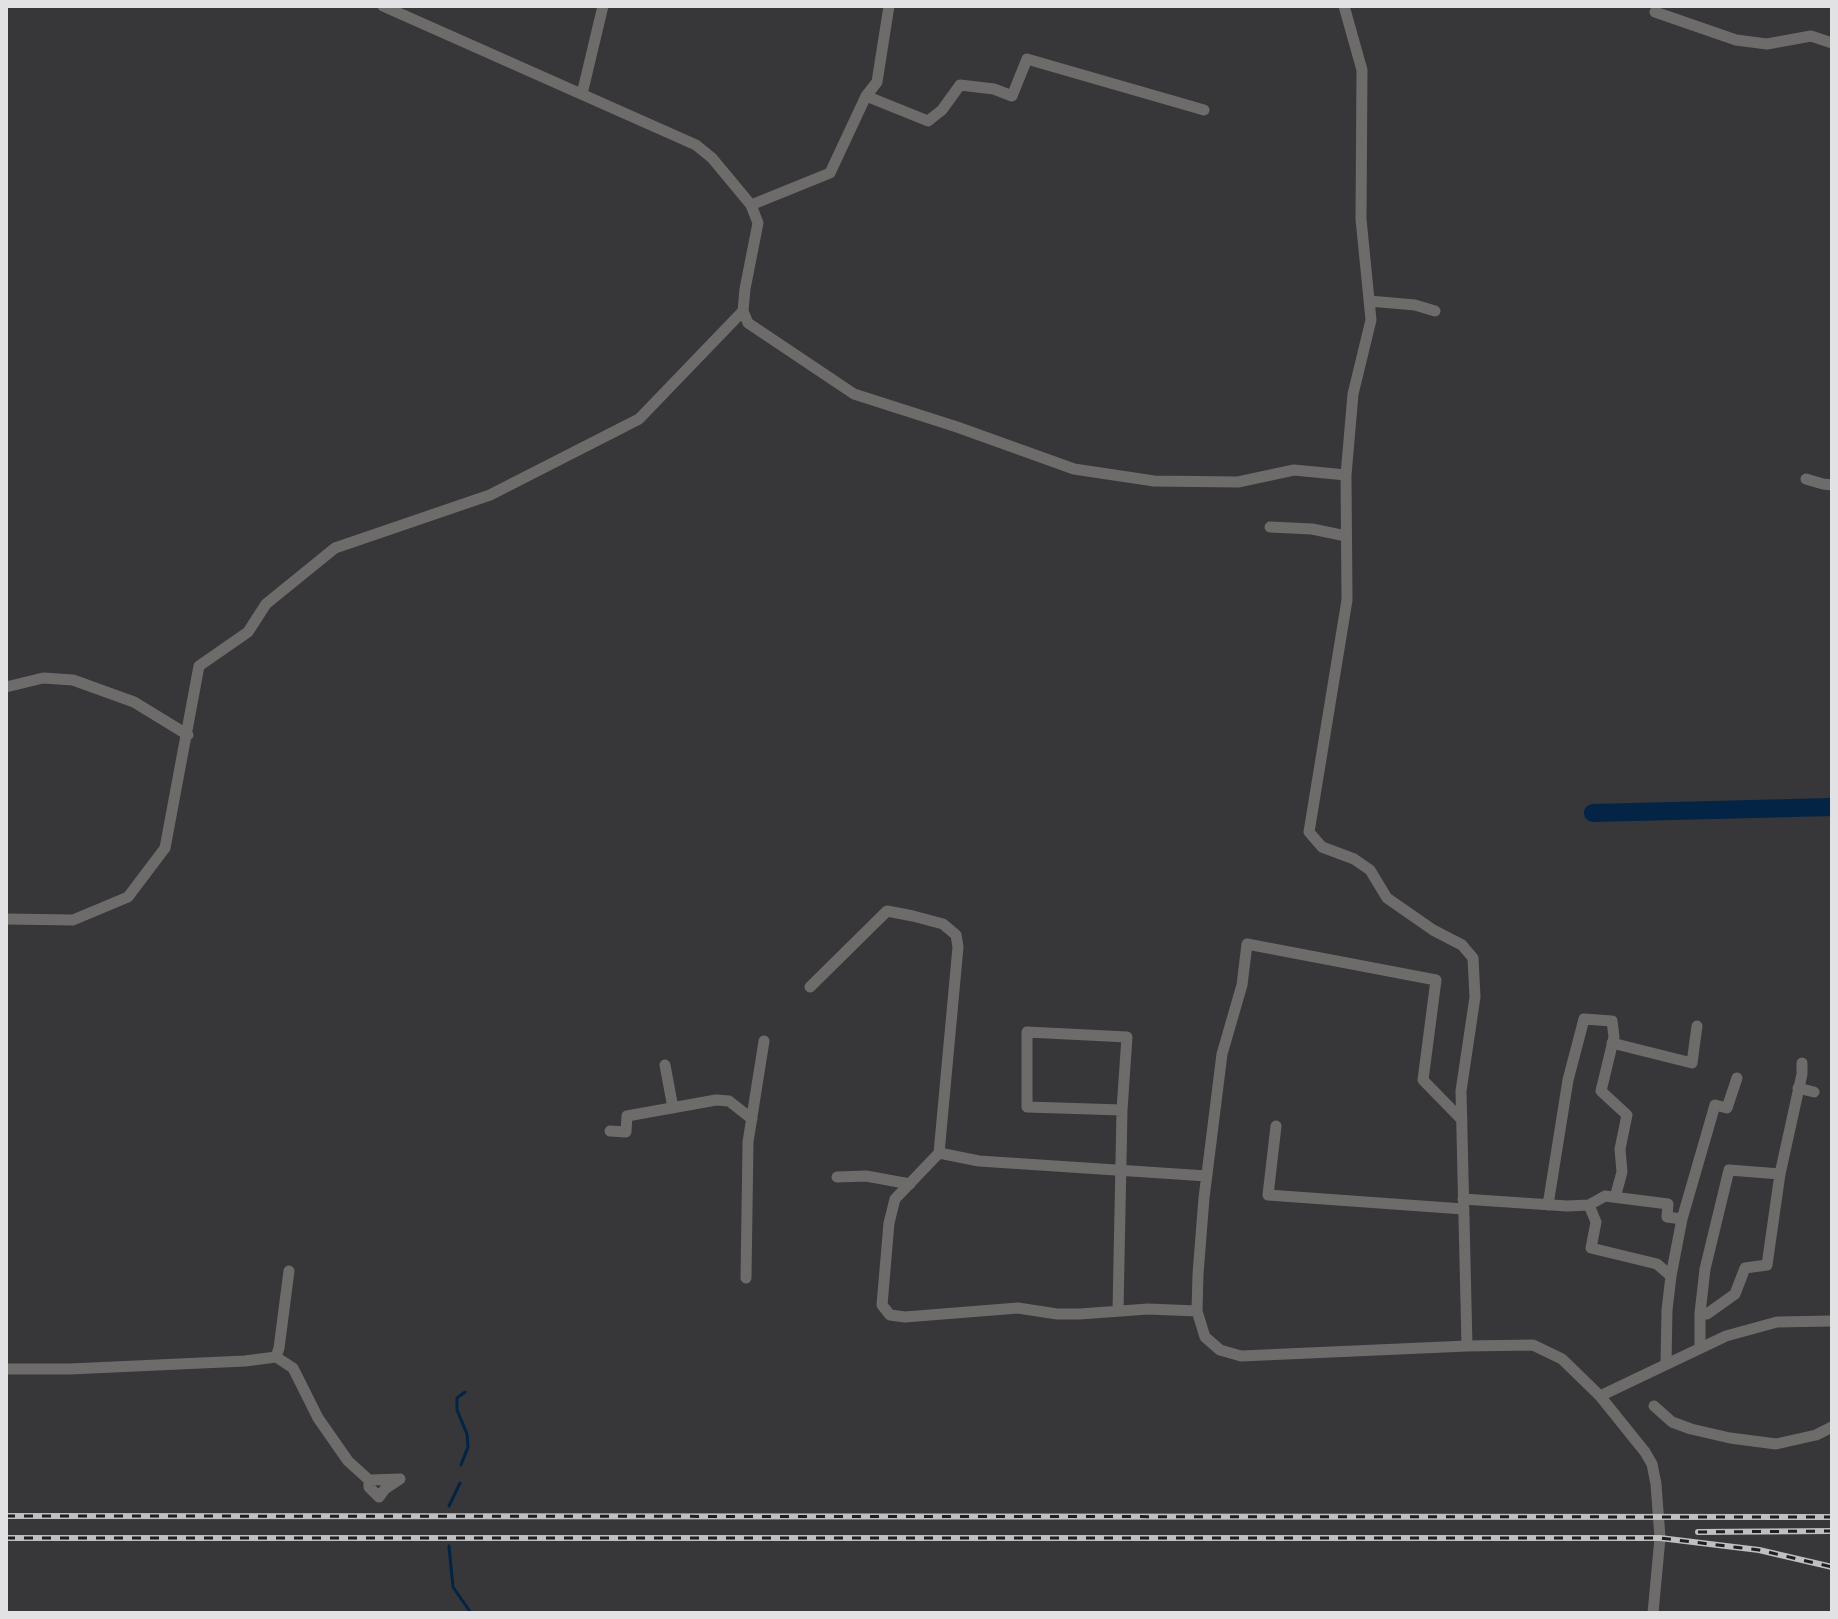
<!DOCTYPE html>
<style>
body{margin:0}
#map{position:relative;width:1838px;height:1619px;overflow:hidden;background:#373639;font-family:Inter,sans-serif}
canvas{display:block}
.frame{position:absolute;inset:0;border:8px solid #e2e1e3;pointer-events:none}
</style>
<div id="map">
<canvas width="1838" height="1619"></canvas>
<div class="frame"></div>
</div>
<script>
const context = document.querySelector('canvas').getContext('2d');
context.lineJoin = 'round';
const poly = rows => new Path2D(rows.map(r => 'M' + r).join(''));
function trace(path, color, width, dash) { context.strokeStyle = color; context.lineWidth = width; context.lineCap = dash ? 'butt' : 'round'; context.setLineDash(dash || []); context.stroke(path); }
trace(poly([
 [461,1465,468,1447,467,1434,457,1410,457,1398,465,1392],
 [449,1506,460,1483],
 [449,1546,453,1587,471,1613]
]), '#032445', 3);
trace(poly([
 [1593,813,1832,807]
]), '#032445', 18);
trace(poly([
 [383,6,696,145,712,158,751,205,758,223,745,289,743,311,748,323,854,394,957,427,1074,469,1154,481,1238,482,1294,470,1346,475],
 [1344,6,1362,70,1361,219,1371,320,1353,394,1346,475,1347,600,1309,832,1322,847,1354,859,1370,870,1387,898,1433,930,1462,945,1473,958,1475,997,1461,1091,1467,1346],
 [1655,12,1736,40,1767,44,1811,36,1832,43],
 [582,94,603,6],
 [866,96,928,121,942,110,960,85,994,89,1012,96,1027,59,1204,110],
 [751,205,830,173,866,96,877,82,889,6],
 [1369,301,1415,305,1435,311],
 [1806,479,1823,484,1832,485],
 [1270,527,1312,529,1346,536],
 [6,687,43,678,73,680,134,702,188,735],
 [6,919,73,920,128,897,165,848,199,666,248,632,266,604,335,548,490,495,639,419,743,311],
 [810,987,887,911,913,916,943,924,956,935,958,947,939,1153,895,1199,889,1223,882,1305,890,1315,905,1317,1018,1308,1057,1314,1080,1314,1148,1309,1197,1311],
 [1612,1043,1692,1063,1697,1026],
 [665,1065,673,1108],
 [1798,1088,1814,1092],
 [1462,1120,1423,1080,1436,980,1247,944,1242,985,1222,1054,1204,1198,1198,1274,1197,1311,1205,1337,1220,1350,1241,1356,1467,1346,1533,1345,1562,1359,1600,1396,1645,1452,1652,1464,1656,1484,1660,1538,1653,1613],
 [1276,1126,1268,1195,1463,1209],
 [610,1131,626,1132,627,1116,716,1100,729,1101,752,1119],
 [939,1153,979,1161,1207,1176],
 [837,1177,866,1176,910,1184],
 [1463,1199,1567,1206,1589,1205,1605,1196,1668,1204,1667,1217,1682,1219],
 [1548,1205,1568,1080,1584,1019,1612,1021,1614,1037,1601,1091,1627,1115,1620,1149,1622,1172,1616,1194],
 [1589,1205,1596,1222,1591,1248,1657,1264,1671,1276,1682,1219,1715,1105,1727,1108,1737,1078],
 [746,1278,748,1142,764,1041],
 [1118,1311,1122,1110,1127,1037,1027,1032,1027,1107,1122,1110],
 [1700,1313,1707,1314,1735,1294,1745,1268,1767,1265,1780,1174,1802,1074,1802,1063],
 [1700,1348,1700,1313,1705,1269,1729,1170,1780,1174],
 [276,1357,293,1368,318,1418,348,1461,369,1480,369,1487,379,1497,385,1489,400,1479],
 [1666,1364,1667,1310,1671,1276],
 [6,1369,70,1369,245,1361,276,1357,279,1348,289,1271],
 [1600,1396,1726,1336,1777,1322,1832,1321],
 [1654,1406,1672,1422,1691,1429,1730,1438,1776,1444,1816,1435,1832,1427],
 [369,1480,400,1479]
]), '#6d6c6b', 11);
const rail = poly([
 [6,1516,1832,1517],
 [1698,1532,1832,1531],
 [6,1538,1660,1538,1759,1550,1832,1567]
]);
trace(rail, '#bfbec0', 6);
trace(rail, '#1e1e1f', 3, [9]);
</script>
